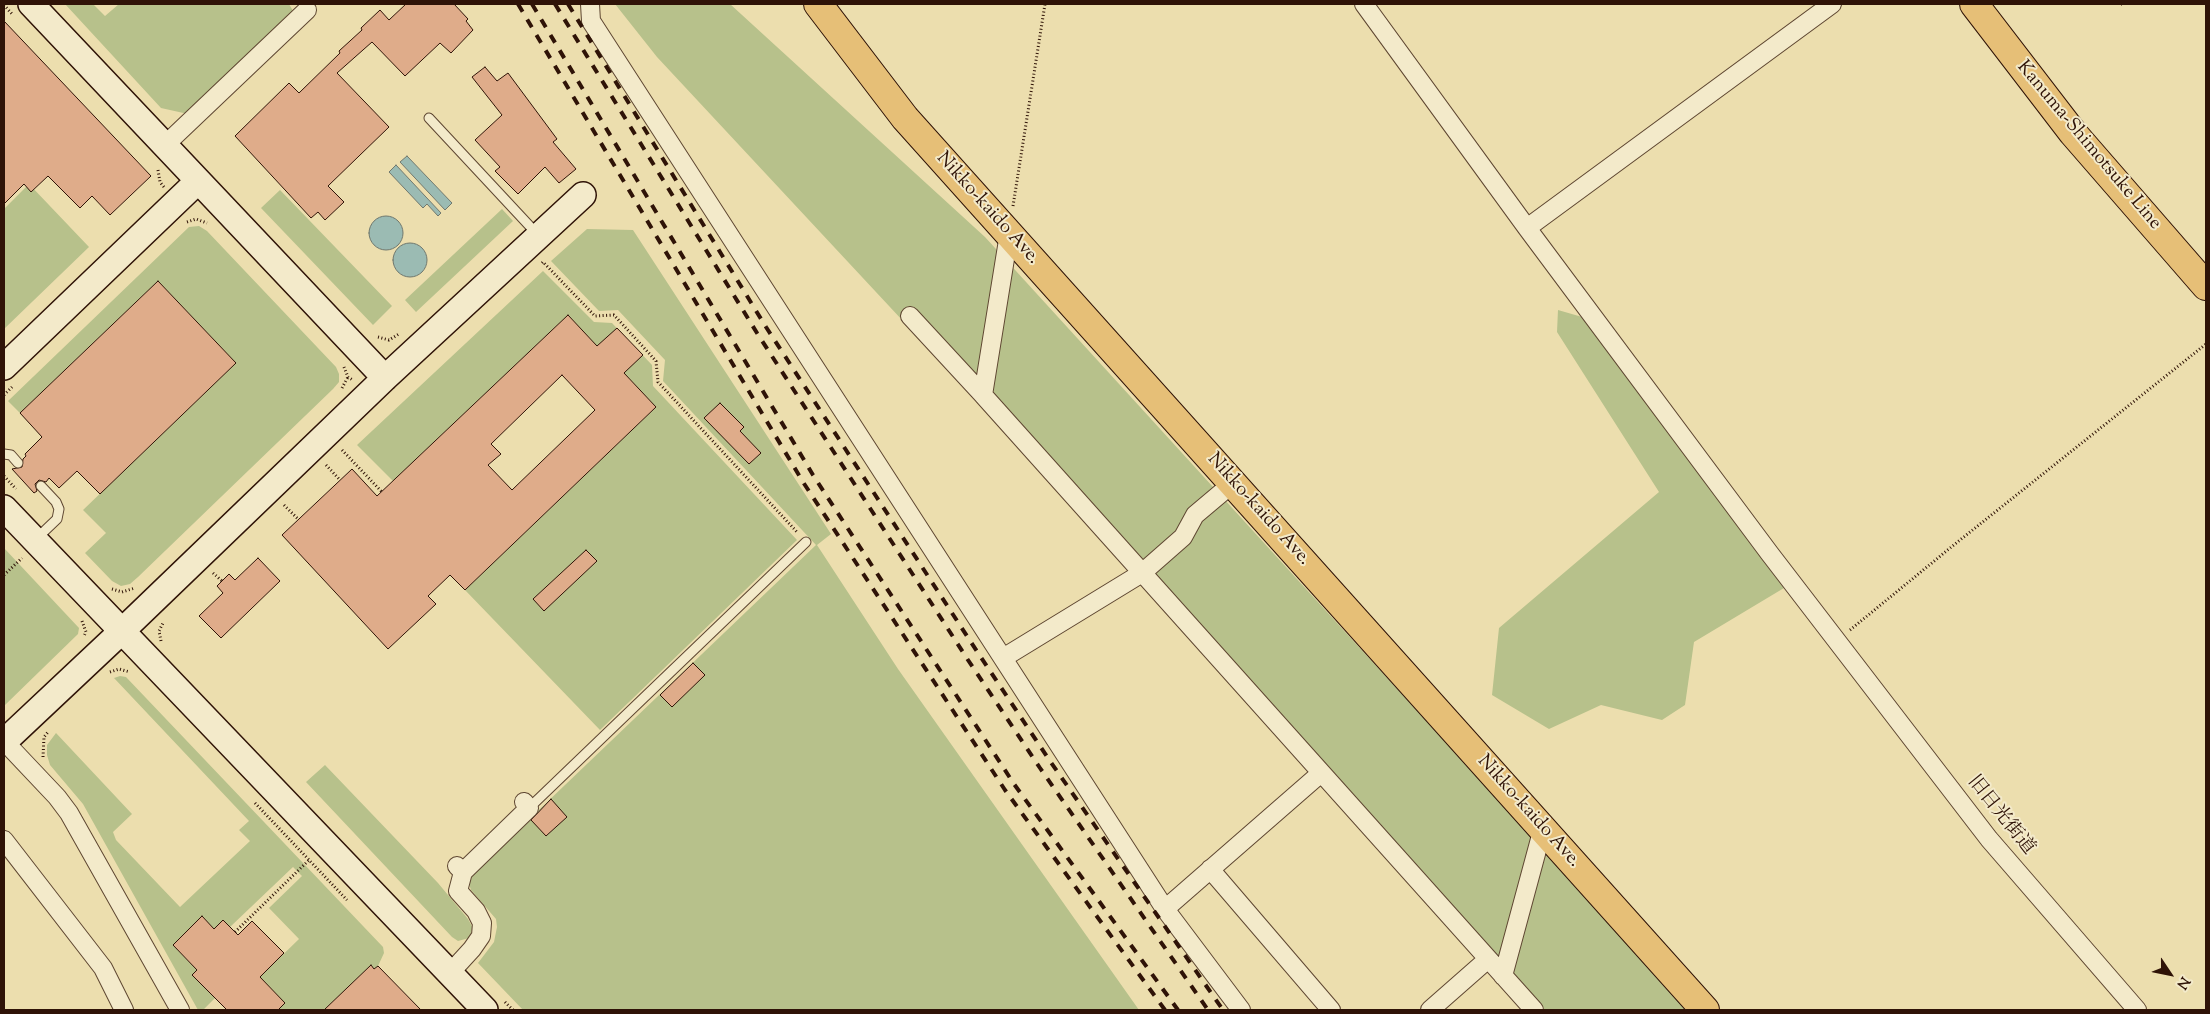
<!DOCTYPE html>
<meta charset="utf-8">
<style>
body{margin:0}
#map{position:relative;width:2210px;height:1014px;overflow:hidden;background:#ecdeae;font-family:"Sorts Mill Goudy",serif}
canvas{display:block}
.frame{position:absolute;inset:0;border:5px solid #2f1307;pointer-events:none}
.north{position:absolute;left:2145px;top:949px;width:50px;height:50px;-webkit-text-stroke:4px #f3eaca;paint-order:stroke;rotate:124deg;font-size:14px;font-weight:700;line-height:20px;text-align:center;color:#2f1307}
.north::after{content:'';display:block;margin:auto;width:18px;height:22px;background:#2f1307;clip-path:polygon(50% 0,100% 100%,50% 72%,0 100%)}
</style>
<div id="map">
<canvas width="2210" height="1014"></canvas>
<div class="frame"></div>
<div class="north">N</div>
</div>
<script>
const context = document.querySelector('canvas').getContext('2d');
context.lineJoin = 'round';
function paint(path, color) { context.fillStyle = color; context.fill(path, 'evenodd'); }
const poly = rows => new Path2D(rows.map(r => 'M' + r).join(''));
function trace(path, color, width, dash) { context.strokeStyle = color; context.lineWidth = width; context.lineCap = dash ? 'butt' : 'round'; context.setLineDash(dash || []); context.stroke(path); }
function label(font, color, halo, rows, align = 'center') {
  context.font = font + ' "Sorts Mill Goudy","Noto Serif JP",serif'; context.lineWidth = 4; context.setLineDash([]); context.textBaseline = 'middle'; context.strokeStyle = halo; context.fillStyle = color; for (const [text, x, y, turn = 0] of rows) {
    context.save(); context.translate(x, y); context.rotate((+turn || 0) * Math.PI / 180); context.textAlign = isNaN(turn) ? turn : align; if (halo) context.strokeText(text, 0, 0); context.fillText(text, 0, 0); context.restore();
  }
}
paint(poly([
 [65,4,93,4,105,16,119,4,289,4,293,11,288,20,188,114,161,108],
 [615,4,730,4,985,237,1690,1010,1545,1010,657,57],
 [29,184,89,247,4,329,4,209],
 [280,190,392,306,373,325,261,208],
 [502,209,513,221,416,312,405,300],
 [199,226,207,231,336,367,339,374,339,382,333,389,138,577,130,584,121,586,112,581,85,553,106,533,83,510,236,363,158,281,20,413,8,401,189,227],
 [587,229,633,230,831,534,817,545,898,669,1139,1010,523,1010,478,963,494,942,497,927,496,919,471,890,469,884,474,872,816,545,663,381,665,360,618,310,599,311,551,261],
 [543,271,594,322,612,323,652,365,653,386,797,540,600,730,465,590,656,407,629,378,572,366,595,344,568,315,393,481,357,445],
 [1558,310,1589,319,1748,532,1784,588,1694,642,1685,705,1662,720,1601,705,1549,729,1492,695,1499,628,1659,492,1557,332],
 [4,548,79,628,78,634,4,706],
 [120,676,126,677,383,947,384,953,378,966,374,969,371,966,324,1010,278,1010,285,1003,260,977,299,939,269,908,302,876,293,867,230,927,223,920,214,929,202,917,173,945,197,970,192,975,215,998,203,1010,198,1010,83,804,50,765,47,755,47,745,56,733,132,814,113,832,116,840,180,907,250,841,239,830,249,821,114,678],
 [325,765,438,883,468,919,473,928,469,938,458,941,452,937,306,782]
]), '#b7c18b');
const water = poly([
 [407,156,452,203,445,210,400,162,407,156],
 [396,165,441,213,438,216,427,204,423,208,389,172,396,165],
 '369 233a17 17 0 1 1 34 0a17 17 0 1 1-34 0Z',
 '393 260a17 17 0 1 1 34 0a17 17 0 1 1-34 0Z'
]);
paint(water, '#9bbbb3');
trace(water, '#70786e', 1);
const building = poly([
 [406,4,454,4,468,19,466,21,473,30,451,53,440,43,405,76,372,42,337,73,389,127,328,186,344,202,325,220,318,212,311,218,235,136,289,83,299,93,340,53,339,51,362,30,361,28,380,10,389,20,406,4],
 [4,21,151,176,110,215,92,196,80,208,48,176,31,192,24,184,4,204,4,21],
 [485,67,497,81,508,73,557,139,553,142,576,169,559,183,545,167,518,194,495,171,500,167,475,140,502,115,472,77,485,67],
 [158,281,236,363,100,494,77,471,59,488,49,478,46,482,39,480,35,484,37,491,34,493,12,469,22,467,23,459,26,456,25,454,42,437,20,413,158,281],
 [568,315,597,346,617,328,643,355,624,373,656,407,465,590,450,575,428,596,436,604,388,649,282,535,352,469,377,496,568,315],
 [562,375,595,410,512,490,488,465,501,454,491,444,562,375],
 [720,403,744,427,740,431,761,453,749,464,704,418,720,403],
 [586,550,597,561,544,611,533,599,586,550],
 [258,558,280,581,221,638,199,616,223,593,217,586,229,574,235,580,258,558],
 [693,663,705,675,672,707,660,695,693,663],
 [551,799,567,817,546,836,531,820,551,799],
 [202,916,214,929,223,920,238,935,252,921,284,953,260,977,285,1003,278,1010,227,1010,192,975,197,970,173,945,202,916],
 [371,965,374,969,378,966,421,1010,324,1010,371,965]
]);
paint(building, '#dfac8a');
trace(building, '#2f1307', 1);
const lane = poly([
 [429,118,538,235],
 [4,454,11,455,18,463],
 [35,540,57,519,59,509,56,502,41,486],
 [529,808,806,542]
]);
const street = poly([
 [590,4,591,21,1165,909,1241,1010],
 [1364,4,1527,228,1770,554,1989,839,2137,1010],
 [164,146,307,10],
 [1527,228,1832,4],
 [1009,234,983,395,1534,1010],
 [910,316,983,395],
 [1003,658,1142,573,1183,537,1195,515,1233,483],
 [5,742,57,797,69,813,180,1010],
 [4,840,103,968,124,1010],
 [1210,869,1331,1010],
 [463,872,529,808,524,802],
 [1165,909,1321,773],
 [450,973,472,949,481,936,482,923,476,911,458,891,463,872,457,866],
 [1503,976,1543,828],
 [1430,1010,1488,959]
]);
const secondary = poly([
 [31,4,385,378],
 [4,367,198,181],
 [4,508,485,1010],
 [4,742,122,631,385,378,583,195]
]);
const primary = poly([
 [1974,4,2073,133,2206,286]
]);
const highway = poly([
 [818,4,905,118,1705,1010]
]);
trace(lane, '#5e4631', 11);
trace(street, '#5e4631', 20);
trace(secondary, '#2f1307', 28);
trace(primary, '#2f1307', 30);
trace(highway, '#2f1307', 30);
trace(poly([
 [2121,4,2123,4],
 [4,5,12,14],
 [158,170,160,182,164,187],
 [1013,206,1045,4],
 [187,222,196,219,207,223],
 [542,263,543,262,595,316,614,315,656,361,658,382,797,532],
 [378,337,389,340,399,334],
 [344,367,348,377,353,380],
 [342,388,348,377],
 [4,395,12,387],
 [342,450,382,492],
 [326,465,340,480],
 [4,476,16,489],
 [284,505,298,519],
 [213,573,222,581],
 [4,575,22,558],
 [112,589,122,592,135,588],
 [82,621,86,632,84,636],
 [1850,630,1955,544,2206,344],
 [161,641,159,631,163,623],
 [110,672,119,669,130,672],
 [43,757,44,737,48,732],
 [255,803,347,900],
 [235,932,309,860],
 [505,1002,513,1010]
]), '#2f1307', 3, [1, 2.5]);
trace(lane, '#f3eaca', 9);
trace(street, '#f3eaca', 18);
trace(secondary, '#f3eaca', 25);
trace(primary, '#e6bf77', 28);
trace(highway, '#e6bf77', 28);
trace(poly([
 [518,4,803,482,1005,790,1165,1010],
 [532,4,813,475,1014,784,1178,1010],
 [555,4,757,333,968,660,1040,768,1208,1010],
 [568,4,766,327,978,653,1050,761,1223,1010]
]), '#2f1307', 4, [9, 9]);
label('19px', '#2f1307', '#f3eaca', [
 ["Kanuma-Shimotsuke Line",2088,146,50],
 ["Nikko-kaido Ave.",987,209,48],
 ["Nikko-kaido Ave.",1258,510,48],
 ["Nikko-kaido Ave.",1528,812,48],
 ["旧日光街道",2000,816,51]
]);
</script>
